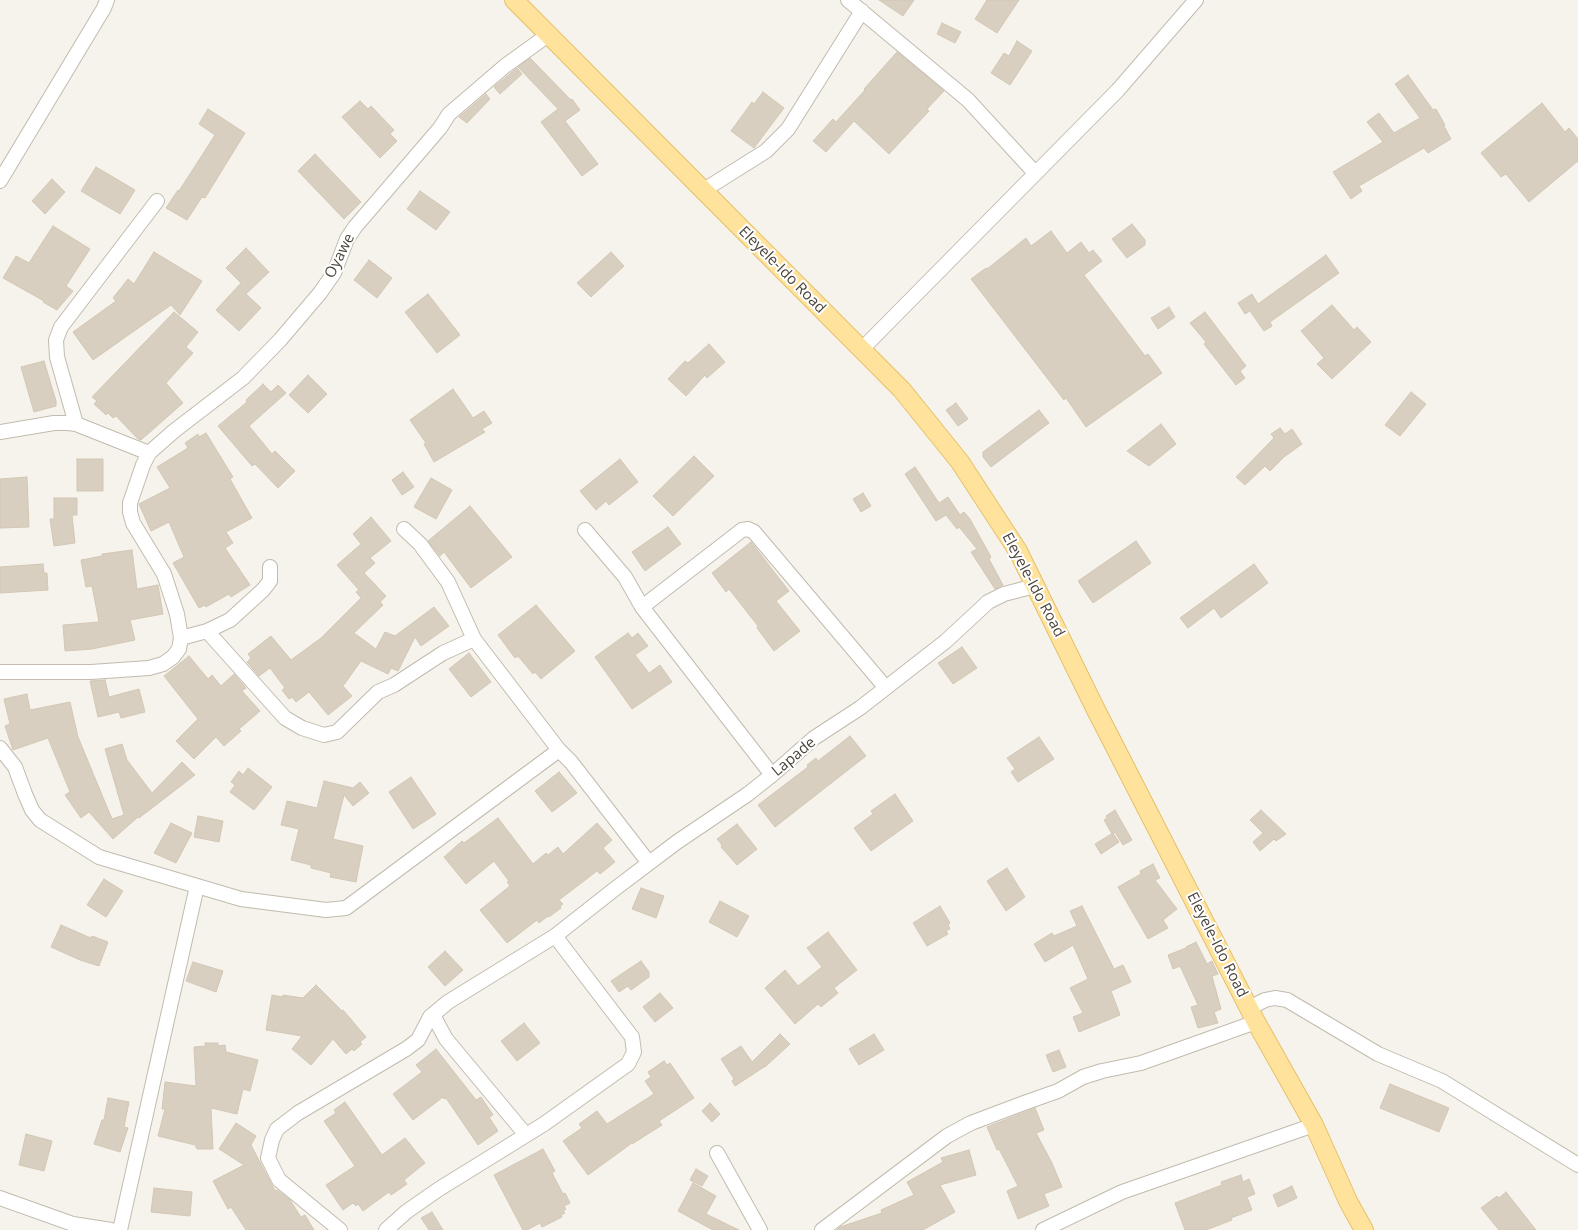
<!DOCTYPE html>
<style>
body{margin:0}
canvas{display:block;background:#f6f3ec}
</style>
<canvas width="1578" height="1230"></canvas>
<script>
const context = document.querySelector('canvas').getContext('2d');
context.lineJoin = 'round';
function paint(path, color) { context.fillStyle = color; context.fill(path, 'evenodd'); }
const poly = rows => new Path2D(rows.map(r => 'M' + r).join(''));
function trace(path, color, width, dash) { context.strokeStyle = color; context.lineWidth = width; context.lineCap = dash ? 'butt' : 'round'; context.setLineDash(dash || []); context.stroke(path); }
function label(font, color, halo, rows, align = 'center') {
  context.font = font + ' "Open Sans",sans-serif'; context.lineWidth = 4; context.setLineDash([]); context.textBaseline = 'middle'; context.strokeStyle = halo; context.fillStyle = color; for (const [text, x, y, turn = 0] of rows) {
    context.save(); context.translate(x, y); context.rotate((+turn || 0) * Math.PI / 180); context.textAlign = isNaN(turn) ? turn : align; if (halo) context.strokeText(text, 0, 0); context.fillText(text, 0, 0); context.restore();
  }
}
const building = poly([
 [879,0,914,0,903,16,879,0],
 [987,0,1019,0,997,33,975,19,987,0],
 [942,23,961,32,955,43,937,34,942,23],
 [1017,41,1032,51,1010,85,991,73,1004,53,1009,56,1017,41],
 [897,52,944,91,927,109,929,111,889,154,854,121,826,152,813,141,833,119,836,122,865,90,864,89,897,52],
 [530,58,571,100,572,99,580,110,565,121,598,164,582,176,541,122,558,109,518,67,530,58],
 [517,68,522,74,500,94,494,87,517,68],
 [1408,75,1433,110,1436,109,1445,125,1444,126,1451,139,1428,153,1424,148,1359,186,1362,191,1351,199,1333,172,1383,142,1367,122,1379,113,1394,133,1420,118,1395,84,1408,75],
 [763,92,784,108,754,148,731,131,752,102,754,104,763,92],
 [486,94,490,99,467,123,459,117,486,94],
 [360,101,368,109,371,106,394,130,390,134,397,141,380,158,342,117,360,101],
 [1542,103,1565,132,1569,128,1578,139,1578,161,1529,202,1506,174,1501,177,1481,153,1542,103],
 [208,109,245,133,205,198,202,197,187,220,166,208,178,190,179,191,215,135,199,124,208,109],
 [315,154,361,202,344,219,298,171,315,154],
 [96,167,135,190,120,214,81,191,96,167],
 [52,179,65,192,45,214,32,201,52,179],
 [420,191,450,212,436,230,407,209,420,191],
 [1132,224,1145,240,1145,245,1127,258,1112,239,1132,224],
 [53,226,90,249,66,286,73,291,57,310,43,302,44,301,3,278,16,256,29,263,53,226],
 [1051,231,1067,253,1081,242,1089,253,1093,250,1102,261,1084,275,1145,356,1148,354,1162,373,1086,427,1066,398,1064,400,971,279,986,268,987,269,1026,238,1031,246,1051,231],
 [246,248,269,272,246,294,261,308,239,331,216,310,241,283,226,268,246,248],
 [154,252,202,281,180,315,171,305,93,360,73,332,116,301,113,298,128,279,134,284,154,252],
 [611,252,624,266,591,297,577,283,611,252],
 [1326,255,1339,273,1270,322,1272,326,1264,331,1250,311,1245,314,1238,303,1252,294,1258,304,1326,255],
 [369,260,392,278,377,298,354,280,369,260],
 [428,294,460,335,437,353,405,312,428,294],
 [1332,305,1354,330,1357,327,1371,342,1332,379,1317,364,1324,358,1301,331,1332,305],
 [1169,307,1175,317,1158,329,1151,318,1169,307],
 [174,312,198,332,186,347,193,353,166,383,183,403,141,440,138,439,116,416,113,418,108,413,106,415,94,404,97,401,92,397,174,312],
 [1205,312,1246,366,1240,371,1245,378,1236,385,1204,344,1206,342,1190,323,1205,312],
 [709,344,725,362,707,378,705,375,686,396,668,379,685,361,688,363,709,344],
 [44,361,56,401,56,406,34,412,21,367,44,361],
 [308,375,327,394,308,413,289,395,308,375],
 [263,384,271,392,278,385,286,393,249,426,272,454,275,451,295,471,278,488,255,464,252,466,218,426,247,402,246,400,263,384],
 [453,389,473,418,484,411,492,423,482,429,485,432,434,462,424,444,426,443,410,420,453,389],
 [1411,392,1426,404,1400,436,1385,425,1411,392],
 [956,403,968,419,958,426,946,410,956,403],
 [1039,410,1049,423,991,467,983,457,983,452,1039,410],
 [1161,424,1176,444,1149,466,1127,451,1161,424],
 [1280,428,1285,434,1292,429,1302,444,1284,457,1270,471,1265,466,1245,485,1236,477,1274,438,1271,434,1280,428],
 [206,433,233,477,230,479,252,518,226,532,233,543,225,548,250,585,231,597,229,594,206,607,205,605,199,608,173,563,184,557,169,522,151,531,139,504,170,488,157,467,188,448,185,443,198,434,199,437,206,433],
 [694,456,714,476,673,516,653,496,694,456],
 [77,459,103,459,103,491,77,491,77,459],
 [620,459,638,482,609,505,606,501,596,510,580,491,620,459],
 [915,467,939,503,948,497,960,515,964,512,970,519,991,557,989,559,1003,585,995,589,971,552,977,549,959,527,957,529,946,515,936,521,905,474,915,467],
 [403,472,414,487,402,495,392,480,403,472],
 [27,477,29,527,0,528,0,479,27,477],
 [431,478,452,490,436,519,414,507,431,478],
 [863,493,871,506,861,512,853,499,863,493],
 [54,498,77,498,77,515,72,515,75,543,54,546,50,519,54,519,54,498],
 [470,506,512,557,471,588,444,552,440,556,428,541,470,506],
 [371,517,391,541,370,558,375,563,364,573,386,596,380,602,383,605,354,633,376,649,385,632,395,636,434,607,449,626,421,646,415,637,398,671,391,668,388,674,361,661,343,686,352,696,328,715,309,692,296,702,292,697,289,699,282,690,285,688,270,668,259,676,247,662,251,658,248,654,271,636,291,660,321,638,361,598,356,592,359,590,337,565,361,544,353,534,371,517],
 [668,527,681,544,645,571,632,552,668,527],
 [1136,541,1151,563,1093,603,1078,581,1136,541],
 [751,542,789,591,776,601,800,631,774,651,757,628,758,626,729,589,726,592,712,573,751,542],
 [132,550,137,589,158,585,163,614,130,620,135,640,92,649,65,651,63,625,99,622,92,586,86,587,81,560,102,556,102,554,132,550],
 [43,564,44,573,47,573,48,590,0,593,0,567,43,564],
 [1254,564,1268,583,1221,618,1214,608,1188,628,1180,618,1254,564],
 [536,605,575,651,541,679,535,672,533,674,518,656,515,658,498,635,536,605],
 [628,633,632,638,638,633,648,646,635,655,649,673,660,665,672,682,632,709,595,657,628,633],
 [962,647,977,668,953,684,938,663,962,647],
 [469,653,491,682,471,697,449,669,469,653],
 [189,656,208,679,212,675,221,686,234,674,246,688,242,691,260,711,239,729,241,731,224,746,216,737,194,759,176,741,198,719,164,676,189,656],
 [105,680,109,697,139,689,145,712,121,718,119,712,98,717,90,681,105,680],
 [27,694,30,710,70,702,78,737,112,819,124,815,105,749,122,744,127,760,152,793,182,762,195,775,139,818,138,817,113,839,89,812,81,818,65,795,70,792,48,738,13,750,5,726,10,724,4,699,27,694],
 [850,736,866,756,775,827,758,805,808,767,807,765,816,758,818,761,850,736],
 [1039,737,1054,759,1018,782,1011,772,1015,769,1007,758,1039,737],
 [248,768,272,787,254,810,230,792,235,785,231,782,239,771,243,775,248,768],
 [559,772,577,793,552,812,535,791,559,772],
 [411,777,436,814,413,829,389,792,411,777],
 [324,781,353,788,360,782,369,793,353,806,344,795,333,839,363,846,356,882,330,877,331,873,311,868,311,865,291,860,299,829,281,825,287,801,317,808,324,781],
 [895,794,913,821,871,851,854,828,873,814,871,811,895,794],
 [1115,810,1132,840,1123,845,1115,832,1112,834,1104,820,1107,818,1106,816,1115,810],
 [1261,810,1286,834,1276,841,1274,839,1260,851,1253,842,1263,833,1250,820,1261,810],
 [198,816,223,821,219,842,194,837,198,816],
 [498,818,533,864,546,853,548,855,558,847,563,854,597,823,612,840,603,848,615,862,600,874,597,871,559,900,563,904,560,906,561,908,549,917,548,916,539,923,537,920,507,943,480,910,510,886,507,882,509,881,494,861,466,884,444,857,462,841,464,843,498,818],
 [171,823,192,833,176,863,154,853,171,823],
 [737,824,757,849,737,865,721,847,722,845,717,839,737,824],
 [1113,833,1119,842,1101,854,1095,844,1113,833],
 [1153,864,1160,878,1155,880,1177,909,1163,920,1168,928,1148,939,1118,887,1141,874,1140,871,1153,864],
 [1007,868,1025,897,1006,911,987,881,1007,868],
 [104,879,123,891,106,917,87,905,104,879],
 [641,888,664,896,656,918,632,909,641,888],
 [720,901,749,916,737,937,709,922,720,901],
 [940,906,950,923,948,925,950,929,946,931,948,934,927,946,913,923,940,906],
 [1082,906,1114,969,1123,965,1131,982,1111,991,1120,1015,1079,1032,1073,1017,1083,1013,1070,988,1088,979,1073,945,1045,962,1034,944,1052,933,1054,936,1077,926,1070,911,1082,906],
 [61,925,91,938,92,936,108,942,99,966,80,960,51,947,61,925],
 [828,932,857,970,834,988,838,993,821,1007,818,1004,795,1024,765,988,785,970,798,986,822,967,807,948,828,932],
 [1196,942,1207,964,1212,961,1218,974,1212,976,1221,1009,1214,1012,1218,1023,1198,1028,1191,1007,1198,1005,1180,966,1173,969,1168,955,1186,948,1186,947,1196,942],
 [445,951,463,970,445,986,428,967,445,951],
 [641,961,649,972,649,977,631,990,628,986,619,992,611,981,641,961],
 [193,962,223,971,216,992,186,981,193,962],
 [316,985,342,1011,343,1010,366,1037,360,1042,362,1044,354,1051,352,1049,346,1054,333,1039,311,1065,292,1049,302,1036,266,1030,272,995,283,997,283,995,303,998,316,985],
 [660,993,673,1008,655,1022,643,1007,660,993],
 [524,1023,540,1043,517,1061,501,1041,524,1023],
 [780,1034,790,1044,765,1067,764,1067,735,1086,732,1081,734,1079,721,1059,741,1046,752,1062,780,1034],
 [874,1034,884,1050,859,1065,849,1049,874,1034],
 [205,1043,218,1043,218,1046,225,1045,226,1052,258,1060,250,1091,243,1089,237,1114,211,1108,213,1149,197,1149,195,1145,158,1136,165,1109,162,1109,165,1082,196,1086,194,1047,206,1046,205,1043],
 [436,1049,476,1100,481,1097,493,1115,489,1117,498,1131,478,1145,446,1098,444,1099,443,1097,413,1120,393,1094,422,1072,416,1065,436,1049],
 [1059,1050,1066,1067,1053,1072,1046,1055,1059,1050],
 [664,1061,667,1065,670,1063,694,1098,659,1121,662,1125,632,1144,632,1143,588,1175,563,1141,582,1128,579,1124,597,1111,607,1124,654,1094,645,1081,651,1077,648,1072,664,1061],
 [1390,1084,1449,1108,1439,1132,1380,1108,1390,1084],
 [108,1098,129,1102,124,1127,128,1128,120,1152,94,1144,102,1120,104,1120,108,1098],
 [345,1102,382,1155,405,1138,425,1163,404,1180,407,1184,391,1195,389,1192,363,1211,358,1204,356,1206,353,1203,343,1210,326,1185,355,1166,324,1121,336,1113,334,1110,345,1102],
 [710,1103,720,1114,712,1122,702,1111,710,1103],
 [1035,1108,1044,1130,1036,1133,1052,1163,1062,1187,1044,1194,1049,1206,1018,1219,1007,1191,1018,1186,999,1149,997,1150,987,1127,1035,1108],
 [236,1123,256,1136,251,1145,275,1191,277,1190,290,1200,301,1217,305,1215,314,1230,246,1230,231,1207,228,1209,213,1181,244,1165,219,1149,236,1123],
 [26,1134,52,1141,44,1171,19,1165,26,1134],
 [543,1149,555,1171,552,1173,563,1194,565,1193,570,1203,564,1206,566,1209,563,1211,565,1213,561,1215,562,1217,542,1227,540,1223,527,1230,523,1230,494,1175,543,1149],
 [969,1150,976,1175,940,1185,955,1212,923,1230,837,1230,840,1227,882,1213,881,1210,914,1195,907,1182,943,1162,941,1158,969,1150],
 [696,1169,708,1176,702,1186,690,1180,696,1169],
 [1241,1175,1243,1182,1249,1179,1255,1194,1247,1197,1252,1210,1231,1218,1232,1220,1206,1230,1185,1230,1175,1203,1222,1185,1221,1182,1241,1175],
 [693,1183,716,1196,706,1214,739,1230,713,1230,678,1211,693,1183],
 [1292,1186,1297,1198,1278,1207,1273,1195,1292,1186],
 [154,1188,192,1192,190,1216,151,1212,154,1188],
 [1506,1192,1536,1230,1499,1230,1481,1208,1497,1196,1499,1198,1506,1192],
 [432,1212,443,1230,429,1230,421,1218,432,1212]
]);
paint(building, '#d8cfc1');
trace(building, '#d3c7b4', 1);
const minor = poly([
 [848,0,968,100,1035,173],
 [0,181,104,8,107,0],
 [704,190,766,151,788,129,862,11],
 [862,349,1118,90,1196,0],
 [76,424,57,357,56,340,61,327,157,201],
 [0,432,54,423,68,423,76,424,149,453],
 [404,529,420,544,448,582,474,639,559,750],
 [585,530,625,577,642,607,772,775],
 [642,607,742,530,748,529,754,532,886,688],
 [207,631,285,718,302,728,324,735,337,732,378,692,394,685,443,653,474,639],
 [181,638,207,631,230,620,263,590,270,581,270,567],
 [0,672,91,672,149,668,163,664,173,657,179,649,181,638,177,614,164,574,133,523,130,512,130,503,143,465,149,453,174,431,243,378,280,340,320,293,334,273,347,239,355,227,440,128,449,114,505,66,548,35],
 [0,748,15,767,25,794,32,810,40,820,99,857,241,899,326,910,346,908,559,750,571,762,649,863],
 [1249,1008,1265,1000,1275,998,1287,1000,1378,1054,1442,1081,1578,1165],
 [433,1015,446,1039,526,1135],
 [717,1153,760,1230],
 [0,1198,73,1224,111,1230],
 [120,1230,197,886],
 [340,1230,279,1180,268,1158,272,1140,277,1129,298,1113,406,1049,418,1040,430,1017,448,1002,555,936,616,888,677,842,748,794,772,775,814,738,860,708,946,641,988,602,1004,594,1035,586],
 [386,1230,406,1212,439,1189,544,1124,628,1064,634,1052,632,1037,555,936],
 [822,1230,947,1136,971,1123,1024,1103,1058,1091,1083,1077,1102,1071,1141,1063,1256,1022],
 [1043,1230,1122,1192,1314,1125]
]);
const major = poly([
 [514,0,902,390,960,462,1018,551,1096,710,1256,1022,1314,1125,1348,1201,1364,1230]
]);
trace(minor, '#c2bbae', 16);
trace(major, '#e6c16a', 20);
trace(minor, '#fff', 14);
trace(major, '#ffe39c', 18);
label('15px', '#4b4439', '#fff', [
 ["Oyawe",340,256,-63],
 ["Eleyele-Ido Road",782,270,45],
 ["Eleyele-Ido Road",1033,585,62],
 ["Lapade",794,757,-40],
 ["Eleyele-Ido Road",1217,945,63]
]);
</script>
